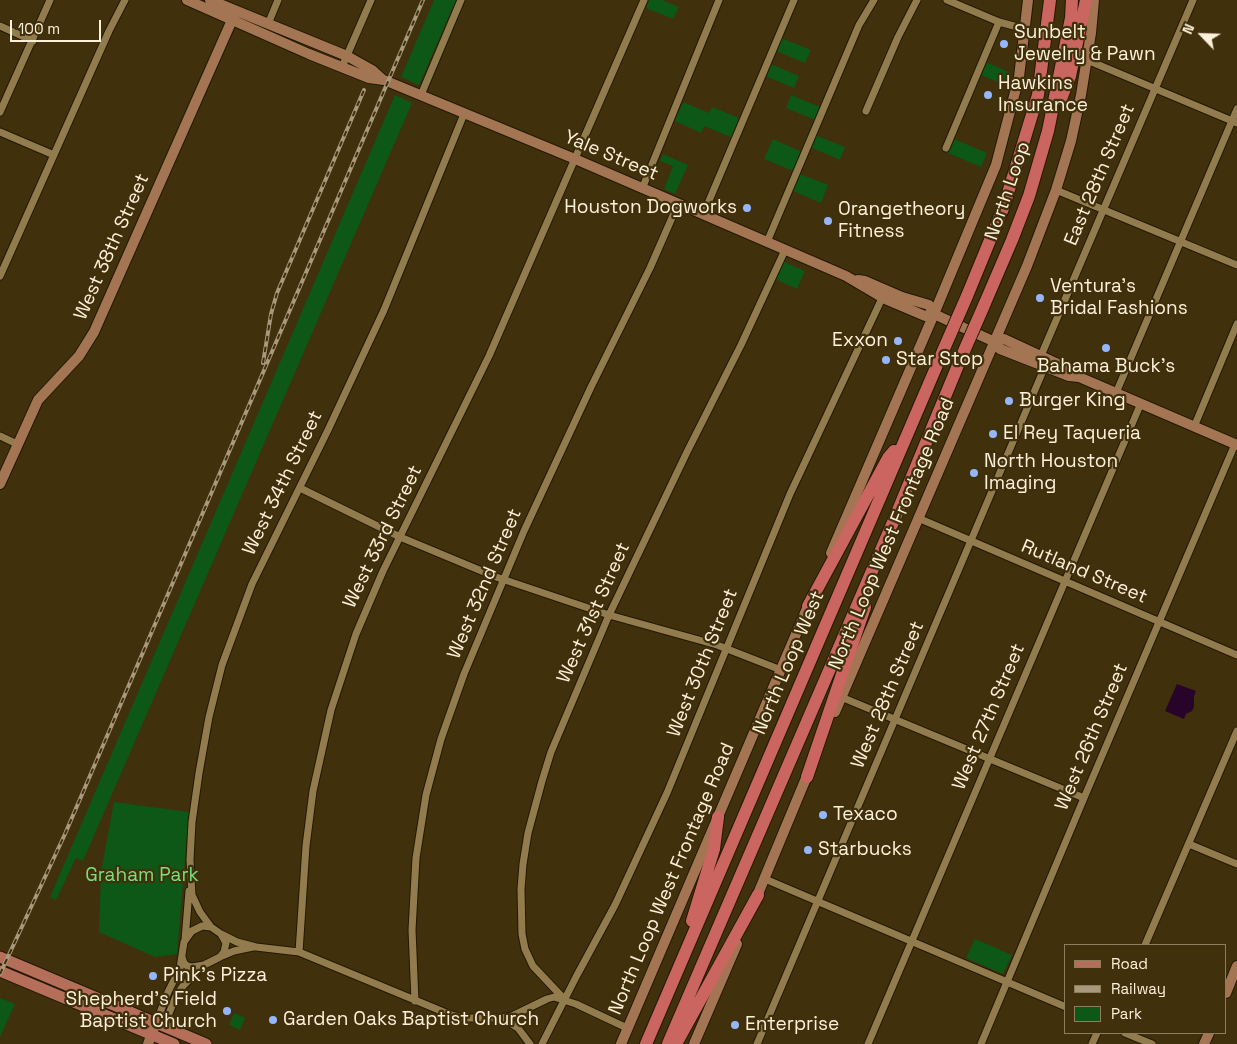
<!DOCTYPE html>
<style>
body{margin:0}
#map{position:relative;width:1237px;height:1044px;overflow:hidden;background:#40300c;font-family:"Space Grotesk",sans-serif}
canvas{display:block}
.legend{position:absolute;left:1064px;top:944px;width:162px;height:90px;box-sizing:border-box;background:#40300c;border:1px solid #8c7d5e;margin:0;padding:6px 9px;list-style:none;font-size:15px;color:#fef1d9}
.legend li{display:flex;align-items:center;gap:10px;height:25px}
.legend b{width:25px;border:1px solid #8c7d5e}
.north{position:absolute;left:1177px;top:10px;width:50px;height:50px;-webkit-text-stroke:4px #40300c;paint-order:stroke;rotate:294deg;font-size:14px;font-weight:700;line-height:20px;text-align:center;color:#fef1d9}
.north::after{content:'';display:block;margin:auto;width:18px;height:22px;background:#fef1d9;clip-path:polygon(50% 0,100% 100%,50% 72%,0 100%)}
.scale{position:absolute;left:10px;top:20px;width:91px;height:22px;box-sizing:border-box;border:2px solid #fef1d9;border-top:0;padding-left:6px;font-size:15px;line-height:18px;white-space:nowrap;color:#fef1d9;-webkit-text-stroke:4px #40300c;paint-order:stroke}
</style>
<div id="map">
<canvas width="1237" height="1044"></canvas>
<ul class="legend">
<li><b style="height:6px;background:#b46e59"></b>Road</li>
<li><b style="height:6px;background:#a8997c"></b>Railway</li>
<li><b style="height:14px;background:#0d5717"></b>Park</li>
</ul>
<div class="north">N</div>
<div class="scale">100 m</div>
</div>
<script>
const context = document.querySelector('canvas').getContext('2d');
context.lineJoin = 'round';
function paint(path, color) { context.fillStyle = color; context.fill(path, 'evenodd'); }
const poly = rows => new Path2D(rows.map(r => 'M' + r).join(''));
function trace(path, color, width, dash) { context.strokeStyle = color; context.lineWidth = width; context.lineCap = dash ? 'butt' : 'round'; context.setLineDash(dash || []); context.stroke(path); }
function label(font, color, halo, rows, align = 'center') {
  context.font = font + ' "Space Grotesk",sans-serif'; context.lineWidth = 4.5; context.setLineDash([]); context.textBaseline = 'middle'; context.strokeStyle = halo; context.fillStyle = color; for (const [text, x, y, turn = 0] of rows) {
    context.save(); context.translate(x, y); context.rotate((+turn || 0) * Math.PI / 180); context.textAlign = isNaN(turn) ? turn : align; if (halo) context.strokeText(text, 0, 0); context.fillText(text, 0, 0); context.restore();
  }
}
paint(poly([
 [434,0,456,0,419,85,401,77],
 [649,0,662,0,679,7,673,19,646,8],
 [781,38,811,50,805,63,776,51],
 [986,62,1009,72,1005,85,981,75],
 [770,64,799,76,794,88,765,76],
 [395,95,412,103,83,861,76,858,56,900,50,897],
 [791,95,820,107,815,120,786,108],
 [683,102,709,113,712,107,741,119,733,138,704,126,701,133,675,121],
 [815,135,845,147,840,160,810,147],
 [773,139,802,152,793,171,764,159],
 [954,139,987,153,981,167,948,153],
 [663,154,688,165,675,194,664,189,673,166,660,161],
 [800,174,828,185,821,203,793,191],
 [784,262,805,271,797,289,775,279],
 [114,802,189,812,177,954,155,957,99,932,101,872],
 [975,939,1012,955,1003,974,966,958],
 [0,998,15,1004,0,1037],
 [234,1013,245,1018,240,1030,229,1025]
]), '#0d5717');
paint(poly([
 [1177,684,1196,691,1194,696,1194,707,1192,711,1186,714,1184,719,1165,711]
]), '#28042b');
const street = poly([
 [947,0,999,22,1025,29],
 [268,24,278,0],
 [0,26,33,41],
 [1087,60,1237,123],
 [342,67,371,0],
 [421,95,461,0],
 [866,111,898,37,917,0],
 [0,112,50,0],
 [0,132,54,155],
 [946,148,999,22],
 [642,189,719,0],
 [1056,190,1237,265],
 [703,215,794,0],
 [767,242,859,25,874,0],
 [0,276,109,31,125,0],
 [1040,358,1193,0],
 [1116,393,1237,109],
 [1194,427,1237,324],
 [0,436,17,444],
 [300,488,400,537,496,577,609,615,717,645,781,670],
 [918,518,1237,655],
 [841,697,1084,798],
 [1189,844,1237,864],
 [765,879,1066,1007],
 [211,927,200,912,192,895,190,860,192,822,199,773,209,717,222,665,252,584,328,430,384,310,464,114],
 [221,934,237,942,256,947,299,952,451,1015,464,1018,502,1018,512,1016,547,999,554,997,576,1004,627,1028],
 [185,940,189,891],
 [1145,945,1237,731],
 [299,952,306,846,313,791,331,710,356,634,383,571,489,356,644,0],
 [222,956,234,951,253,947],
 [565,1000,533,966,525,949,522,934,521,889,523,864,528,833,542,781,551,752,609,615,687,452,741,345,785,250],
 [415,1001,412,930,416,858,426,795,441,739,464,674,524,531,591,387,650,268,678,204],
 [502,1018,518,1028,530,1044],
 [156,1023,168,992,180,968,184,942,192,931,202,926,211,927,221,934,226,943,224,952,220,957,204,965,192,967,187,966,184,963,182,957],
 [164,1026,176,996,183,986,204,965],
 [1125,1033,1152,1044],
 [542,1044,576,977,615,905,667,793,790,494,884,294],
 [757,1044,1046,364],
 [868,1044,1141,403],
 [981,1044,1084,798,1235,444],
 [1092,1044,1097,1033]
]);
const secondary = poly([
 [187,0,309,54,369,78,384,80,575,159,846,276,885,299,925,316,934,314,962,327,995,342,1000,349,1069,376,1079,377,1237,445],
 [210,0,347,56,372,70,383,80],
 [858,280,865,281,902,297,929,305,934,314],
 [995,342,1004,339,1071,370,1079,376],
 [0,484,38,400,79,356,94,332,236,11],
 [831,553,934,314,996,165,1019,77,1028,0],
 [835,712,1027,266,1056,190,1071,141,1081,95,1091,33,1094,0],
 [755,901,809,771],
 [1226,993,1237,966],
 [148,1044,154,1028],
 [621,1044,811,599],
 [694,1044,737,944],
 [1204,1044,1209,1033]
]);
const primary = poly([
 [0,957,206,1044],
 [0,971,174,1044]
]);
const highway = poly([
 [1061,99,1070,76,1086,0],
 [967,296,1004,206,1038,95,1050,0],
 [985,303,1012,240,1029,196,1048,131,1071,18,1072,0],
 [808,606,888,458,894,451],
 [807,777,865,607],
 [692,921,714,849,718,817],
 [646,1044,943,351],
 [668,1044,894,520,961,358],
 [676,1044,758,895]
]);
trace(street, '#231902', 9);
trace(secondary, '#231902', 12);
trace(primary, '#231902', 13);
trace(highway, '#231902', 14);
trace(street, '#927c4e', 7);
trace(secondary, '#a37553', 10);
trace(primary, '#b46e59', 11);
trace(highway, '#ca6560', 12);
const rail = poly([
 [263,363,271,314,277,293,364,90],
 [0,974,65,834,423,0]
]);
trace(rail, '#a8997c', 4);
trace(rail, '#40300c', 2, [5.5]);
const highwayBridge = poly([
 [943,351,967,296],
 [961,358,985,303]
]);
trace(highwayBridge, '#231902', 14, []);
trace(highwayBridge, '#ca6560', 12);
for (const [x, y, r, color] of [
 [1004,44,5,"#95b6fd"],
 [988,95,5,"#95b6fd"],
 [747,208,5,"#95b6fd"],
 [828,221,5,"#95b6fd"],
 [1040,298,5,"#95b6fd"],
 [898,341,5,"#95b6fd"],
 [1106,348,5,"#95b6fd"],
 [886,360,5,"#95b6fd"],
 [1009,401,5,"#95b6fd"],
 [993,434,5,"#95b6fd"],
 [974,473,5,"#95b6fd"],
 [823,815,5,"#95b6fd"],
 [808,850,5,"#95b6fd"],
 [153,976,5,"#95b6fd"],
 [227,1011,5,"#95b6fd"],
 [273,1020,5,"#95b6fd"],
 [735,1025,5,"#95b6fd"]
]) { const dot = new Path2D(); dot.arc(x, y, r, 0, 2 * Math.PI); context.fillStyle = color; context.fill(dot); trace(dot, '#40300c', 2); }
label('19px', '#fef1d9', '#40300c', [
 ["Sunbelt",1014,33],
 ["Jewelry & Pawn",1014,55],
 ["Hawkins",998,84],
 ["Insurance",998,106],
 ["Houston Dogworks",737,208,"right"],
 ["Orangetheory",838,210],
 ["Fitness",838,232],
 ["Ventura's",1050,287],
 ["Bridal Fashions",1050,309],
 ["Exxon",888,341,"right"],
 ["Star Stop",896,360],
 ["Bahama Buck's",1106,367,"center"],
 ["Burger King",1019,401],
 ["El Rey Taqueria",1003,434],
 ["North Houston",984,462],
 ["Imaging",984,484],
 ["Texaco",833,815],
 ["Starbucks",818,850],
 ["Pink's Pizza",163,976],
 ["Shepherd's Field",217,1000,"right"],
 ["Baptist Church",217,1022,"right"],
 ["Garden Oaks Baptist Church",283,1020],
 ["Enterprise",745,1025]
], 'left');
label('19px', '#fef1d9', '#40300c', [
 ["Yale Street",611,156,23],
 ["East 28th Street",1100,175,-67],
 ["North Loop",1008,191,-71],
 ["West 38th Street",112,247,-66],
 ["West 34th Street",283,483,-64],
 ["North Loop West Frontage Road",892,534,-67],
 ["West 33rd Street",383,537,-64],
 ["Rutland Street",1084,572,23],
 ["West 32nd Street",485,584,-67],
 ["West 31st Street",594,613,-66],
 ["West 30th Street",703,663,-68],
 ["North Loop West",789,663,-67],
 ["West 28th Street",888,695,-67],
 ["West 27th Street",989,717,-67],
 ["West 26th Street",1092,737,-67],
 ["North Loop West Frontage Road",672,879,-67]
]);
label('19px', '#78e07c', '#40300c', [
 ["Graham Park",142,876]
]);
</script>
